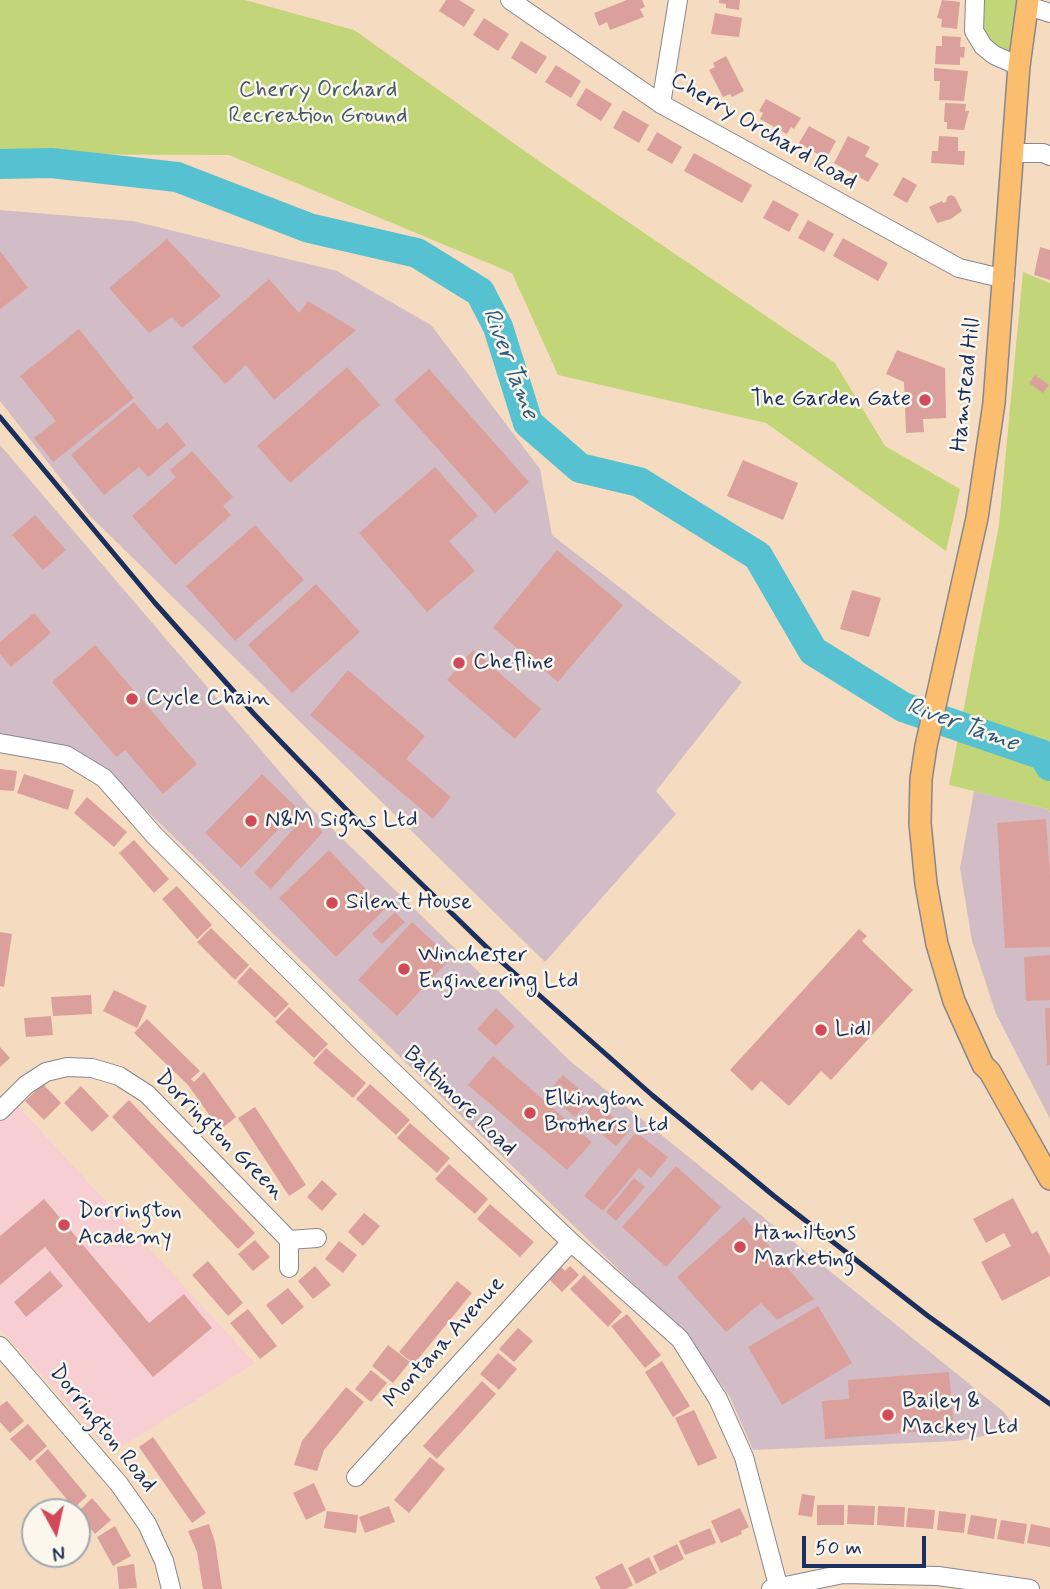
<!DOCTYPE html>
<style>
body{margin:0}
#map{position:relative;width:1050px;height:1589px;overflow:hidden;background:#f5dcc0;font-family:Mynerve,sans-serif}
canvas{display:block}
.north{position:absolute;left:21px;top:1498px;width:70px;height:70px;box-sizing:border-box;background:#fbf7ec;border:2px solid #a1a7b3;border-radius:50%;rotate:172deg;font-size:19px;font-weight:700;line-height:28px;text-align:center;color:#1b2f5e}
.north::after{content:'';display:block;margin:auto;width:24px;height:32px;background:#d1495b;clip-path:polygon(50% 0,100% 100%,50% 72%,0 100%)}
.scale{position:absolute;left:802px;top:1536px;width:124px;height:32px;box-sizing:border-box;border:4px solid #1b2f5e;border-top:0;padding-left:9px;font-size:21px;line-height:24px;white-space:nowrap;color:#1b2f5e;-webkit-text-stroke:5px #fbf7ec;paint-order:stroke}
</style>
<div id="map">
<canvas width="1050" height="1589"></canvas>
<div class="north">N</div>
<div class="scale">50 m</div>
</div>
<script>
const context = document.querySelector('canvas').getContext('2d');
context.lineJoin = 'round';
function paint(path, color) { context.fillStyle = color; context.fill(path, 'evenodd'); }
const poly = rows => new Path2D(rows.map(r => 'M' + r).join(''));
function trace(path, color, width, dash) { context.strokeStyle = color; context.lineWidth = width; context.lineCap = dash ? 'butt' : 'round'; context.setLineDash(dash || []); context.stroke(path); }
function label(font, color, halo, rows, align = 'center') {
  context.font = font + ' Mynerve,sans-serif'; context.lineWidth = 5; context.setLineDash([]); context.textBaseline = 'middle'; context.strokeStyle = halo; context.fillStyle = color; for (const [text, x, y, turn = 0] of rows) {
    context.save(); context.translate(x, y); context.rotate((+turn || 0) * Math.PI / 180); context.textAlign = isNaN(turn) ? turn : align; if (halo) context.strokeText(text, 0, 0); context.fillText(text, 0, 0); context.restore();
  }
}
paint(poly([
 [17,1105,255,1363,112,1453,0,1329,0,1122]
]), '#f7cfd3');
paint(poly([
 [0,210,133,221,337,271,431,325,540,469,552,535,742,682,656,791,676,814,545,962,89,515,0,401],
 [0,445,309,806,570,1061,1004,1412,1016,1430,957,1441,753,1450,730,1397,688,1337,108,773,0,736],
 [974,791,1047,809,1050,812,1050,1119,996,1014,972,941,960,868]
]), '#d2bdc7');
paint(poly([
 [0,0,245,0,354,30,546,166,835,363,885,446,960,489,946,551,766,423,558,375,512,273,229,155,0,154],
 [979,0,1019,0,1009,54,983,42],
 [1023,272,1050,283,1050,812,1047,809,949,785,999,525]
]), '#c2d578');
trace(poly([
 [0,164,51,163,177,177,309,228,417,253,480,292,498,327,528,423,580,468,639,482,758,556,813,651,903,707,1043,755,1050,766]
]), '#56c1d1', 30);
paint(poly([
 [446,0,459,0,475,10,464,27,439,11],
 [627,0,642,0,645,7,640,9,644,17,610,30,607,22,599,26,594,13],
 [719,0,740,0,739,10,726,8,726,4,719,3],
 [942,0,960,2,957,29,941,27,942,19,937,18],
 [715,13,742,18,739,37,711,34],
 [484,18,509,34,498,51,473,35],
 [942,36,961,37,960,47,965,47,964,58,960,57,960,65,935,64,936,46,942,46],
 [521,41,547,57,536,74,511,58],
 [726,56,744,91,732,97,730,94,723,97,709,70,715,67,713,63],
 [556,65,581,81,571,98,545,82],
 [934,68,968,71,964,101,939,100,940,81,934,81],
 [586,88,612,104,601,121,576,105],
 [766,99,801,118,794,129,791,127,787,134,760,119,763,113,759,111],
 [945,103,966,104,965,111,969,111,964,130,947,129,947,122,944,122],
 [623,110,649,125,639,143,613,128],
 [809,126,836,141,826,159,799,143],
 [657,132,682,147,672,164,647,150],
 [848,136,870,147,865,156,879,164,868,182,834,163],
 [939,136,958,137,958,151,965,151,964,165,931,163,932,151,938,151],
 [694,153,752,185,742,203,684,171],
 [903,177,917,185,907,203,893,195],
 [951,195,955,197,962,211,951,219,937,223,929,207,942,201,943,203,946,202,947,197],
 [773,200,799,214,789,232,763,218],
 [808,220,834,234,824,252,798,238],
 [843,238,888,263,878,281,833,256],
 [167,239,221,296,182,328,172,317,149,333,109,288],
 [1040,247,1050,250,1050,280,1034,275],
 [0,251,28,288,0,309],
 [269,279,299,313,308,301,356,330,274,400,246,365,225,384,192,347],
 [79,329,134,398,53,462,34,438,56,421,20,376],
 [897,350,945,368,946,418,923,419,924,432,906,433,904,382,886,374],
 [347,367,380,405,290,483,257,446],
 [429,369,529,482,495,513,394,400],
 [1035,375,1049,385,1043,393,1029,383],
 [134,402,158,430,167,422,186,445,148,477,139,467,104,495,71,455],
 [192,451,233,497,223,506,231,515,175,565,132,516,176,477,170,470],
 [743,460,798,483,783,520,727,496],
 [435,467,478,516,449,541,475,571,427,612,359,533],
 [35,515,66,550,43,570,12,535],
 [255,525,304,580,235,641,186,586],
 [557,550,623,605,558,682,493,628],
 [316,584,360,632,292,693,248,645],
 [852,590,881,598,869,637,840,629],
 [34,613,51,633,11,667,0,654,0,642],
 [95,645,197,764,163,794,125,750,116,757,52,682],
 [473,650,541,709,515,739,447,680],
 [348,670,425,736,406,759,451,797,433,819,310,715],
 [0,769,17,771,14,791,0,790],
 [24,774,74,790,68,810,17,793],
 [262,774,298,809,241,868,205,833],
 [87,797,127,832,114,847,74,813],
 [305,816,323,832,271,889,254,873],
 [1046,819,1050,875,1050,947,1005,948,997,823],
 [134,840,169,879,154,893,119,853],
 [329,850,385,909,336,957,279,898],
 [177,886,212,925,197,939,162,899],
 [395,912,405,922,382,944,372,934],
 [412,922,451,958,397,1016,358,980],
 [211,928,249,965,235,980,197,942],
 [859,929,867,936,862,941,913,990,831,1080,821,1071,789,1106,761,1081,752,1091,730,1070],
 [0,932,12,934,4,987,0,986],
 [1050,955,1050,1000,1026,1001,1024,957],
 [250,967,289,1004,275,1018,237,982],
 [114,990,147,1006,137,1028,103,1011],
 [91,995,92,1014,53,1016,51,997],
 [289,1007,328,1044,314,1058,275,1022],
 [496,1008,515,1026,496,1046,477,1029],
 [1045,1008,1050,1008,1050,1065,1047,1065],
 [51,1016,53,1035,26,1037,24,1018],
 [147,1019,200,1071,191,1079,194,1082,204,1072,236,1117,220,1130,188,1085,134,1033],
 [0,1047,10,1058,0,1067],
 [326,1048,366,1083,353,1098,313,1063],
 [493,1056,592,1142,567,1170,468,1085],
 [563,1075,590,1099,575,1117,547,1093],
 [43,1084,61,1103,44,1120,25,1101],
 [370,1084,410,1120,396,1135,356,1099],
 [81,1086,109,1116,92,1132,64,1103],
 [129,1100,255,1233,238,1249,112,1117],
 [595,1102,630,1130,616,1146,582,1118],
 [255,1107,306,1185,289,1196,238,1118],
 [410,1123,450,1158,437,1173,397,1138],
 [636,1132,668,1157,651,1178,639,1168,603,1211,584,1196],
 [449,1164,488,1199,475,1214,435,1179],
 [676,1166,721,1207,666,1267,622,1227],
 [634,1178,645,1187,616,1221,606,1212],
 [322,1180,337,1194,322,1211,307,1197],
 [1013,1198,1032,1234,1037,1231,1050,1256,1050,1276,1002,1301,981,1262,1011,1246,1004,1233,986,1243,973,1219],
 [44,1199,149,1323,184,1294,212,1328,153,1377,45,1247,0,1285,0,1236],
 [490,1204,534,1242,520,1257,477,1219],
 [364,1213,380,1226,363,1246,348,1232],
 [744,1217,814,1299,777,1320,761,1303,726,1332,677,1277],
 [255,1240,270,1257,253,1271,238,1254],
 [339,1241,357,1255,343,1273,325,1259],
 [208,1261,243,1303,228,1316,192,1275],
 [315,1266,331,1285,313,1299,298,1281],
 [570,1266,579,1275,562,1292,549,1279,561,1267,565,1271],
 [50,1271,63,1286,26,1317,14,1302],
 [584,1275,622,1312,608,1327,570,1289],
 [457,1281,472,1293,414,1364,399,1352],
 [288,1288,304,1307,282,1325,266,1305],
 [818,1306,852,1363,782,1405,748,1347],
 [248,1309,277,1346,260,1359,230,1323],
 [627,1314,661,1355,645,1368,611,1326],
 [518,1328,533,1341,514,1362,499,1349],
 [388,1345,410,1362,393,1383,372,1366],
 [498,1353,517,1369,499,1390,480,1374],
 [662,1361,690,1406,673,1417,645,1372],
 [371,1370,387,1383,371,1402,355,1389],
 [949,1372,954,1429,825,1439,822,1401,849,1399,848,1380],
 [482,1381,496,1394,437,1459,423,1446],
 [346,1387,364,1402,324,1450,317,1471,294,1465,302,1441],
 [7,1401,24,1421,10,1433,0,1422,0,1406],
 [694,1410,717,1458,698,1466,675,1418],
 [28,1424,47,1446,30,1461,10,1439],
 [153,1437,206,1513,192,1523,139,1447],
 [48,1449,87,1496,74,1508,35,1461],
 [430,1457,445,1469,409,1513,394,1500],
 [314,1483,326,1510,306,1520,293,1493],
 [802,1494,815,1496,812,1517,798,1515],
 [92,1498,111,1520,95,1534,77,1513],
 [817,1505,844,1505,844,1525,817,1525],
 [848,1505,875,1506,874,1525,847,1524],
 [389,1506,395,1522,365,1533,359,1517],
 [878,1506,905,1507,904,1527,877,1525],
 [740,1508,749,1527,741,1531,742,1534,721,1543,711,1521],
 [908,1508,935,1510,933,1529,906,1527],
 [327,1511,358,1515,356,1533,324,1528],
 [939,1511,966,1514,964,1533,937,1530],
 [971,1515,997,1519,994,1539,967,1534],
 [1001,1520,1027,1524,1024,1544,997,1539],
 [209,1524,215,1542,222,1589,203,1589,197,1552,188,1531],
 [1031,1524,1050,1528,1050,1547,1027,1543],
 [115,1526,131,1556,113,1566,97,1537],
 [710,1528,716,1543,685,1555,679,1541],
 [677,1544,684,1559,660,1571,653,1556],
 [649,1557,657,1573,636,1584,628,1568],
 [622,1563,633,1585,626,1589,601,1589,595,1577],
 [134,1564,137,1588,119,1589,117,1567]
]), '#dba09c');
const minor = poly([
 [510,0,661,104,959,268,1005,279],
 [975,0,974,31,983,46,994,55,1019,66],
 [1028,6,1050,13],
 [661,104,678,0],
 [1013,153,1043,153,1050,156],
 [0,743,66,755,104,778,154,835,365,1045,571,1242,680,1339,718,1399,744,1457,779,1589],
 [0,1111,26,1085,46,1072,67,1067,92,1068,119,1076,147,1094,289,1240,289,1268],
 [289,1240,317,1238],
 [0,1346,119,1484,147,1524,164,1561,171,1589],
 [356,1477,571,1242],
 [771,1589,843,1574,938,1576,1030,1589]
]);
const major = poly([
 [1028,0,1019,66,994,403,977,518,926,746,921,779,920,823,926,884,937,944,954,1001,983,1065,990,1072,1050,1179]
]);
trace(minor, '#88868f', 20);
trace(major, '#88868f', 24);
trace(minor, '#fff', 18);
trace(major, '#fbbd6e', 21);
trace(poly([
 [0,417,155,603,254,714,368,832,504,964,652,1095,774,1196,928,1316,1050,1404]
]), '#1b2f5e', 5);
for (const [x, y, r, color] of [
 [925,400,7,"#d1495b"],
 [459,663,7,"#d1495b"],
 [132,699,7,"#d1495b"],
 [251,821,7,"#d1495b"],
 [332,903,7,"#d1495b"],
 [404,969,7,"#d1495b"],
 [821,1030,7,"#d1495b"],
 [530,1113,7,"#d1495b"],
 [64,1225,7,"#d1495b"],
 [740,1247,7,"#d1495b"],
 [888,1415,7,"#d1495b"]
]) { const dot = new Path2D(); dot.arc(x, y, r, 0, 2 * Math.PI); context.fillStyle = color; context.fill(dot); trace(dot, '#fbf7ec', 2.5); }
label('23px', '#455864', '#fbf7ec', [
 ["Cherry Orchard",318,91],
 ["Recreation Ground",318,117]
]);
label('23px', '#1b2f5e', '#fbf7ec', [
 ["Cherry Orchard Road",763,132,30],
 ["Hamstead Hill",967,385,-84],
 ["Baltimore Road",459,1102,44],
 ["Dorrington Green",219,1136,45],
 ["Montana Avenue",445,1343,-48],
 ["Dorrington Road",102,1429,51]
]);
label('23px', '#1b2f5e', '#fbf7ec', [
 ["The Garden Gate",911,400,"right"],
 ["Chefline",473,663],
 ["Cycle Chain",146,699],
 ["N&M Signs Ltd",265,821],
 ["Silent House",346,903],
 ["Winchester",418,956],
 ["Engineering Ltd",418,982],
 ["Lidl",835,1030],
 ["Elkington",544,1100],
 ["Brothers Ltd",544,1126],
 ["Dorrington",78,1212],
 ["Academy",78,1238],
 ["Hamiltons",754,1234],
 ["Marketing",754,1260],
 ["Bailey &",902,1402],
 ["Mackey Ltd",902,1428]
], 'left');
label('italic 24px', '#2d5b80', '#fbf7ec', [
 ["River Tame",509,364,69],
 ["River Tame",962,726,20]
]);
</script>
